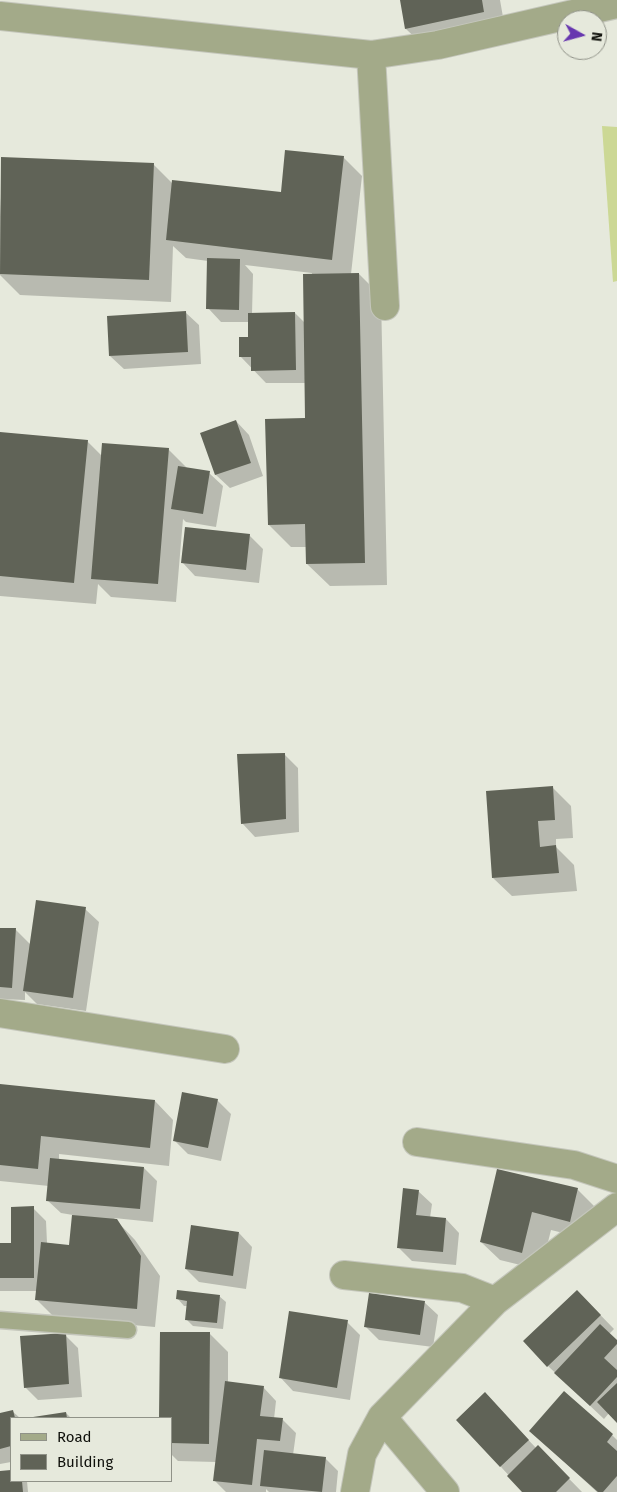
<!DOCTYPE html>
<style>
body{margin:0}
#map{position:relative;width:617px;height:1492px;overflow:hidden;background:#e6e9dc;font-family:"Fira Sans",sans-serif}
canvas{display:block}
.legend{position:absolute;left:10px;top:1417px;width:162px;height:65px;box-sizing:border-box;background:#e6e9dc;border:1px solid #909288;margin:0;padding:6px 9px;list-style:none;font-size:15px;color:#0f100b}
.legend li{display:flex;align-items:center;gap:10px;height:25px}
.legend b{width:25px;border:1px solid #909288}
.north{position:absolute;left:557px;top:10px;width:50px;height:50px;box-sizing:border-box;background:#e6e9dc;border:1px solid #909288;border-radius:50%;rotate:97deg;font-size:14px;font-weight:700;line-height:20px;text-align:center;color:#0f100b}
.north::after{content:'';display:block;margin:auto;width:18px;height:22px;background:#6737af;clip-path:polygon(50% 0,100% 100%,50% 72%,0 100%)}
</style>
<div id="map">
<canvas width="617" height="1492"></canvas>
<ul class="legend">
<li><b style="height:6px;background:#a3aa89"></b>Road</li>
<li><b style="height:14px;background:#606357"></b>Building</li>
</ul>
<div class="north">N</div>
</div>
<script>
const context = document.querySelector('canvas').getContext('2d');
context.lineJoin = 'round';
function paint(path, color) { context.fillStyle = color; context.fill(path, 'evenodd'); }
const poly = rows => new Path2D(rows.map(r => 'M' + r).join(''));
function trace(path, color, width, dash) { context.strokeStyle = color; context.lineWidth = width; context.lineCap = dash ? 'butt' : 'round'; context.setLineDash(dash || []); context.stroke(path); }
paint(poly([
 [602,126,617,127,617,281,613,282]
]), '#ccd895');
paint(poly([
 [401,0,500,0,506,34,429,51,406,29],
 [343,157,362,176,351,274,359,274,381,296,387,585,330,586,307,564,307,547,291,547,269,525,307,419,306,383,266,383,240,356,249,338,249,322,221,322,208,308,208,261,186,258,173,246,171,302,20,295,0,275,0,216,3,158,154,165,173,184,282,194],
 [245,265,312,273,305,323,295,313,252,314,253,274],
 [185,312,199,325,201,364,124,369,110,356],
 [236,421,249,435,263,476,230,488,216,475,202,433],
 [0,433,87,441,102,456,168,449,187,468,209,473,223,486,216,527,186,522,183,519,176,602,111,597,98,584,96,604,0,596],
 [249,535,263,549,259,583,195,576,182,562],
 [285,755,298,768,299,832,255,837,242,823],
 [552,787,571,806,573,838,556,839,556,847,574,865,577,891,512,896,493,878],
 [85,909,99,922,86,1011,37,1004,25,992,25,1000,0,999,0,929,16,930,31,945],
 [0,1085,155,1101,173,1120,169,1166,59,1154,59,1160,144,1168,157,1181,153,1222,114,1218,135,1240,160,1276,155,1327,55,1318,36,1299,37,1291,0,1291,0,1245,12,1245,33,1208,46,1221,47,1243,70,1246,73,1215,61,1213,47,1200,49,1186,0,1181],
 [217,1100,231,1114,221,1161,188,1154,175,1141],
 [498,1170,577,1189,596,1208,588,1239,551,1230,541,1270,500,1260,481,1242],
 [418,1191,432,1204,430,1218,446,1219,459,1233,456,1265,412,1261,398,1247],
 [239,1233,252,1247,246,1289,199,1282,186,1269],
 [577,1291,614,1329,609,1334,617,1342,617,1422,609,1413,604,1419,548,1366],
 [219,1296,226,1302,223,1329,193,1326,186,1319,188,1306,184,1306,178,1299],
 [424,1302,438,1315,433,1347,379,1340,365,1326],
 [347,1322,360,1335,350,1400,293,1391,280,1377],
 [161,1333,210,1334,228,1352,228,1383,263,1387,276,1401,274,1419,283,1420,296,1433,293,1455,325,1458,338,1471,336,1492,269,1492,266,1489,266,1492,226,1492,214,1480,216,1462,178,1461,171,1454,171,1418,160,1418],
 [65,1335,78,1348,82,1397,38,1400,25,1387],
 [485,1394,536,1448,538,1447,582,1492,524,1492,458,1420],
 [12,1411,20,1418,11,1418,11,1462,0,1464,0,1414],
 [66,1413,71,1418,35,1418],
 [531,1431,612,1435,617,1440,617,1492,597,1492],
 [11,1471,11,1481,27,1481,28,1492,1,1492,0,1472]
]), '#0003');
paint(poly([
 [400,0,482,0,484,12,405,29],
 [285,150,344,156,332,260,166,240,172,180,281,192],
 [1,157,154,163,149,280,0,274],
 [207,258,240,259,239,310,206,309],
 [359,273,365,563,306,564,305,524,268,525,265,419,305,418,303,274],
 [186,311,188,352,109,356,107,316],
 [295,312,296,370,251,371,251,357,239,357,239,337,248,337,248,313],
 [236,420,251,463,215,475,200,433],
 [0,432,88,440,74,583,0,576],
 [102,443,169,448,158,584,91,579],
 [178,466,210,471,203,514,171,509],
 [185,527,250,534,246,570,181,563],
 [285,753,286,819,241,824,237,754],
 [553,786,555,820,538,821,540,847,556,845,559,873,492,878,486,791],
 [36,900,86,907,73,998,23,991],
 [0,928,16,928,12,988,0,987],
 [0,1084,155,1100,150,1148,41,1136,38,1169,0,1165],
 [182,1092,218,1099,208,1148,173,1141],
 [50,1158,144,1167,140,1209,46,1201],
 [497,1169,578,1188,570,1222,532,1212,522,1253,480,1242],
 [403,1188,419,1190,416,1215,446,1218,443,1252,397,1248],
 [34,1206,34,1278,0,1278,0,1243,11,1243,11,1207],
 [72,1215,117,1219,141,1256,137,1309,35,1300,41,1242,69,1245],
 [191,1225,239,1232,233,1276,185,1269],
 [177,1290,220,1295,217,1323,185,1320,187,1301,176,1299],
 [577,1290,601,1315,547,1367,523,1341],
 [369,1293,425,1301,420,1335,364,1327],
 [289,1311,348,1320,337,1388,279,1378],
 [600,1324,617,1340,617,1344,604,1358,617,1370,617,1377,590,1406,554,1373],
 [160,1332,210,1332,209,1444,171,1443,171,1418,159,1418],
 [66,1333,69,1384,24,1388,20,1336],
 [225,1381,264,1386,260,1416,283,1418,280,1441,257,1439,252,1485,213,1481],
 [617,1383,617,1423,597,1402],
 [564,1391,613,1434,607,1442,617,1451,617,1476,603,1492,598,1492,529,1431],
 [485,1392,529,1440,500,1467,456,1420],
 [13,1410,15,1418,11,1418,11,1446,0,1449,0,1413],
 [66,1412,67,1418,33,1418,33,1417],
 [538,1445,570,1478,556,1492,522,1492,507,1476],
 [264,1450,326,1457,322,1492,260,1486],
 [11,1470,11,1481,22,1481,23,1492,0,1492,0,1471]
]), '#606357');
const lane = poly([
 [0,1320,128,1330]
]);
const street = poly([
 [0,16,371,55,438,45,617,4],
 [371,55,385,306],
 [0,1013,225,1049],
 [417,1142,574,1165,617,1179],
 [344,1275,462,1288,495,1301],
 [382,1417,495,1301,617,1207],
 [355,1492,362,1454,382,1417,445,1492]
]);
trace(lane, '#c4c6bb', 19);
trace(street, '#c4c6bb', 30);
trace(lane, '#a3aa89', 16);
trace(street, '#a3aa89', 28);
</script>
